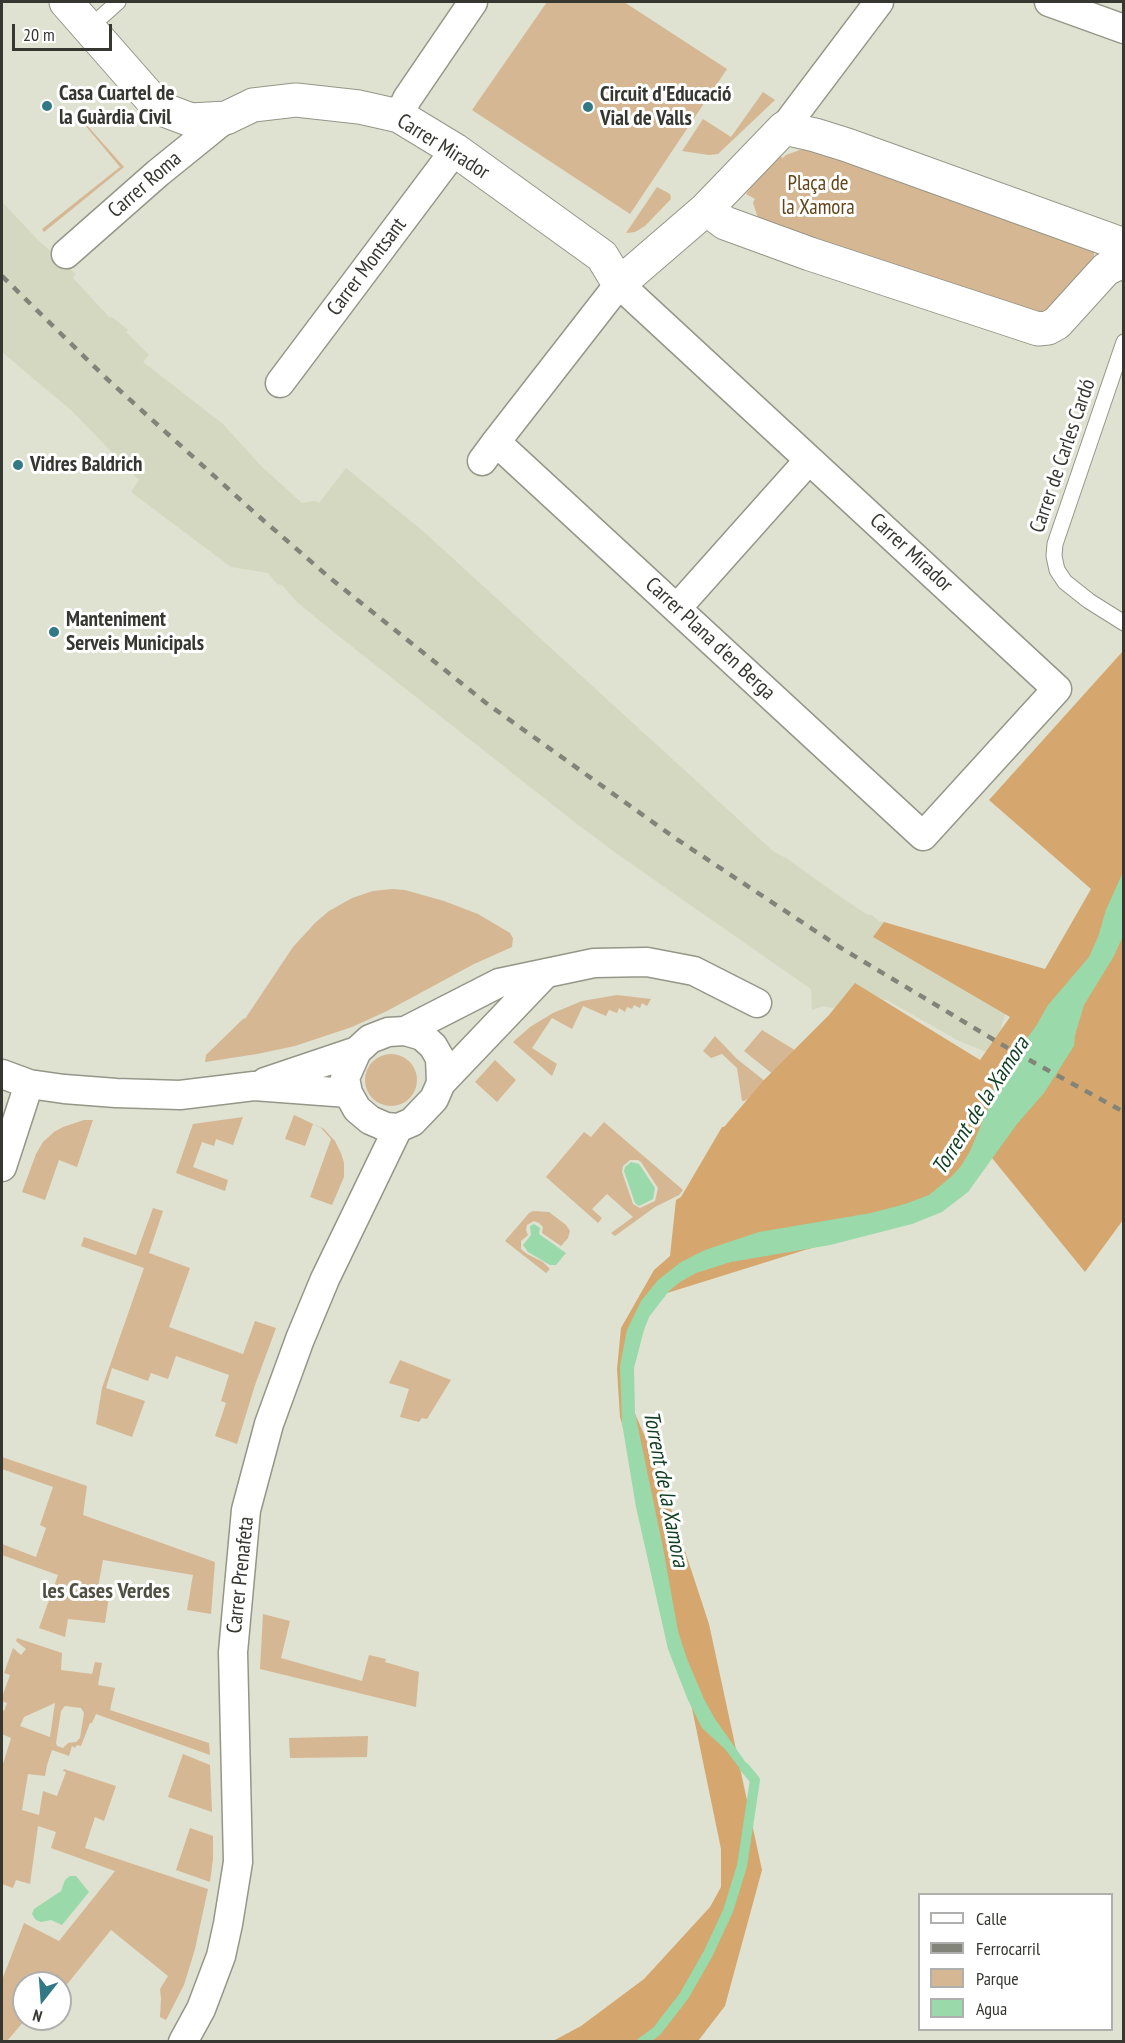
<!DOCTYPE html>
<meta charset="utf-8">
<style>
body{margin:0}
#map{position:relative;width:1125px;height:2043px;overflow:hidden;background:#dfe1d1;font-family:"PT Sans Narrow",sans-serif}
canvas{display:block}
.frame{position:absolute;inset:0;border:3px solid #363731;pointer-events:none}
.legend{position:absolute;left:918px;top:1893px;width:195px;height:138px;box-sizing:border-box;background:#fff;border:2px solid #afafad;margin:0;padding:8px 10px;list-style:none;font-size:18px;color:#363731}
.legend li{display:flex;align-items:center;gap:12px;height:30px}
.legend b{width:30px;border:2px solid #afafad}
.north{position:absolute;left:12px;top:1971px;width:60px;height:60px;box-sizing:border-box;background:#fff;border:2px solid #afafad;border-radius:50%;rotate:197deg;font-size:16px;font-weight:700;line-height:24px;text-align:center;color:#363731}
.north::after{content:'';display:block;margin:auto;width:21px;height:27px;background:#327885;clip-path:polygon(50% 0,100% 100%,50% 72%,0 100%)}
.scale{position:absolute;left:12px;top:24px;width:100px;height:27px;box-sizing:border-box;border:3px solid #363731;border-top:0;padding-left:8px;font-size:18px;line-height:21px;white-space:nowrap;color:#363731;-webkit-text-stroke:4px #fff;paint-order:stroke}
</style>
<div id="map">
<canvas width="1125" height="2043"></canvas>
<div class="frame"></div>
<ul class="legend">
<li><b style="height:8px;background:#fff"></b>Calle</li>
<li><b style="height:8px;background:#828479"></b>Ferrocarril</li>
<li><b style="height:16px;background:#d6b793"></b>Parque</li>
<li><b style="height:16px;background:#9ad9aa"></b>Agua</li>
</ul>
<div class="north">N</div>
<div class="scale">20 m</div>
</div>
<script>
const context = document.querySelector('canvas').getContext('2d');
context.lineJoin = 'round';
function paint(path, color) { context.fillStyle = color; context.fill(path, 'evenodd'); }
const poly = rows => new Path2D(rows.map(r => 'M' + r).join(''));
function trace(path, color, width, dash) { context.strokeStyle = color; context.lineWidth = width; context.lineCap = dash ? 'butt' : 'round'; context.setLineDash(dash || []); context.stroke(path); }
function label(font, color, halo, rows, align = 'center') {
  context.font = font + ' "PT Sans Narrow",sans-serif'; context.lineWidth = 6; context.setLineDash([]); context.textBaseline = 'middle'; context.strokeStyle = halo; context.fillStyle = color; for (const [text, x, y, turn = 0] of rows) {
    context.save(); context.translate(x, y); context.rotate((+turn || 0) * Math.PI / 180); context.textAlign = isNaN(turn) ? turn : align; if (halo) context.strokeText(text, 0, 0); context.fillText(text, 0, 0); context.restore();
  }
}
paint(poly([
 [2,202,38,240,76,274,73,278,110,318,112,317,128,330,126,332,149,355,143,362,223,424,261,466,302,503,315,501,319,503,346,468,424,532,774,852,786,858,842,898,866,914,872,915,880,922,884,922,1008,1006,1001,1027,1113,1090,987,1052,959,1041,887,1000,874,999,833,1008,823,1006,812,1010,811,989,620,856,577,824,326,626,297,602,282,585,277,584,268,573,231,567,131,492,139,480,72,411,2,352]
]), '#d5d8c0');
paint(poly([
 [547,2,624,2,727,69,630,214,472,110],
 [763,92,775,100,718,154,709,155,682,151,703,119,731,137],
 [85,123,124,167,44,232,42,229,120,167,84,124],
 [816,144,1094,251,1094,259,1044,315,761,227,753,203,755,199,746,194,774,153,783,158,786,155],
 [657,187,670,194,671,199,645,226,635,232,626,233],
 [393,889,405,890,444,901,478,914,510,933,513,938,512,947,474,964,387,1011,352,1027,295,1046,257,1054,205,1062,206,1055,244,1018,245,1019,293,947,315,923,329,911,352,898,373,891],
 [617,995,651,999,647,1006,642,1003,640,1008,634,1005,632,1009,627,1007,625,1012,619,1008,617,1013,609,1010,606,1016,583,1006,572,1029,552,1018,532,1048,557,1064,552,1076,513,1042,530,1027,553,1013,582,1001],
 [762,1030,798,1052,774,1075,744,1051],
 [715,1036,737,1059,766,1082,752,1097,744,1101,742,1101,737,1068,722,1054,711,1058,703,1051],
 '365 1080a26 26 0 1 1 52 0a26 26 0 1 1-52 0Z',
 [495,1060,516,1080,497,1102,475,1082],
 [294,1115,324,1129,335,1141,341,1153,344,1163,344,1177,332,1205,310,1197,331,1139,321,1128,313,1124,305,1146,285,1139],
 [243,1117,233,1145,216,1139,214,1146,202,1142,193,1167,228,1180,225,1191,176,1173,193,1124],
 [84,1120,93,1120,77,1167,59,1160,45,1200,22,1192,36,1154,43,1142,54,1132,63,1127],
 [604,1122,683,1190,679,1195,655,1207,615,1236,611,1233,633,1217,607,1194,592,1209,602,1218,598,1223,546,1177,584,1132,591,1137],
 [630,1160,638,1160,641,1162,658,1188,655,1201,640,1208,633,1204,622,1172,623,1166],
 [153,1208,163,1211,149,1253,190,1268,169,1327,243,1354,255,1321,276,1328,255,1385,237,1444,215,1436,226,1403,221,1401,229,1375,176,1356,168,1379,151,1373,148,1381,112,1368,106,1388,145,1401,132,1437,96,1424,102,1388,144,1268,81,1246,84,1237,136,1255],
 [533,1211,549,1212,566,1225,570,1231,568,1238,561,1246,542,1233,543,1227,539,1223,534,1221,527,1225,526,1230,528,1235,521,1241,521,1249,527,1254,543,1262,550,1269,546,1273,505,1241,529,1213],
 [400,1360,451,1380,427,1419,422,1418,419,1422,400,1417,409,1389,389,1383],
 [2,1457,87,1486,83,1515,215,1562,211,1614,187,1610,193,1575,103,1560,98,1587,110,1589,105,1623,68,1619,65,1637,39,1628,58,1575,2,1555,2,1544,36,1557,46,1528,40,1525,53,1487,2,1469],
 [263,1614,290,1621,281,1658,362,1681,369,1655,386,1659,385,1662,419,1672,416,1707,260,1669],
 [17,1638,62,1653,61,1670,92,1674,95,1662,102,1663,98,1685,115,1688,110,1710,209,1743,210,1755,96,1714,92,1723,90,1723,81,1746,77,1745,75,1748,72,1746,69,1756,52,1750,47,1765,45,1776,28,1774,22,1810,39,1815,43,1791,57,1796,66,1772,63,1771,64,1769,116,1786,104,1821,95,1817,85,1848,208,1889,195,1949,184,1985,166,2020,160,2017,161,1999,160,1989,168,1976,111,1930,60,1993,60,1983,24,1983,24,2019,26,2019,7,2041,2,2041,2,1980,24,1923,59,1941,115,1871,51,1848,56,1832,38,1826,30,1884,16,1880,13,1888,2,1884,2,1767,11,1738,2,1734,2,1710,4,1711,7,1703,2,1701,2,1697,10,1675,4,1673,13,1648,21,1655,26,1649,16,1641],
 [55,1703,50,1737,20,1726,24,1717],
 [65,1706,81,1708,84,1713,80,1738,76,1742,68,1743,63,1748,57,1746,56,1743,61,1711],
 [368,1736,367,1757,290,1758,289,1738],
 [183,1754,210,1765,212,1812,168,1797],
 [190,1828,213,1836,213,1859,210,1882,176,1870]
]), '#d6b793');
paint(poly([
 [1123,651,1123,1220,1085,1272,983,1147,955,1185,886,1227,805,1250,664,1294,639,1329,628,1398,654,1457,709,1624,762,1870,725,2006,698,2041,551,2042,581,2026,644,1979,710,1907,721,1887,721,1849,669,1597,651,1521,620,1417,617,1369,621,1328,654,1270,670,1256,676,1200,681,1197,722,1127,724,1127,764,1080,829,1015,855,983,980,1060,1010,1017,873,937,884,922,1045,969,1091,889,989,800]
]), '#d5a76e');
paint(poly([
 [1123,872,1123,936,1114,956,1084,1005,1075,1035,1074,1046,1044,1093,1017,1124,968,1192,942,1212,912,1224,830,1245,731,1262,696,1273,680,1282,669,1291,649,1317,644,1330,634,1368,635,1413,663,1548,678,1631,687,1659,704,1699,715,1719,754,1774,750,1782,725,1749,702,1728,688,1700,668,1649,636,1507,622,1423,620,1366,627,1330,641,1301,658,1280,681,1262,705,1250,759,1232,871,1213,905,1204,929,1195,952,1176,961,1166,970,1151,992,1099,994,1083,1036,1026,1048,1005,1089,957,1098,937,1106,910],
 [631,1162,639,1164,655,1188,653,1199,639,1206,635,1203,624,1171,625,1167],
 [534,1224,540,1228,539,1234,566,1253,556,1265,550,1265,528,1252,523,1245,531,1235,530,1226],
 [70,1876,76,1876,89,1892,62,1925,51,1920,41,1922,36,1920,32,1914,34,1909,61,1891,65,1880]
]), '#9ad9aa');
trace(poly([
 [642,2042,657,2031,684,1996,708,1954,728,1911,742,1866,755,1780,744,1767]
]), '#9ad9aa', 10);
const lane = poly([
 [89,28,118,2],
 [1124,342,1055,544,1054,556,1057,570,1065,582,1089,601,1124,623]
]);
const street = poly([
 [1049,2,1124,29],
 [399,116,407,99,473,2],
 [784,128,879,2],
 [66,254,158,173,226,118],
 [280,383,455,150],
 [482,461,496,442,619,284,1057,689,923,836,496,442],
 [677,608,809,460],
 [405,1031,499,983,594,963,647,962,694,971,757,1003],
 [405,1031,422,1036,433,1046,440,1058,441,1083,434,1099,412,1122,398,1128,386,1127,370,1120,357,1109,348,1093,345,1078,357,1051,370,1039,388,1032,405,1031],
 [2,1074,29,1084,64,1089,116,1093,180,1095,254,1086,348,1093],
 [265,1082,357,1051],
 [441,1083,546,973],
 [2,1167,29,1084],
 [183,2042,201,2009,221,1956,228,1924,238,1862,233,1652,246,1510,269,1424,300,1339,325,1279,398,1128]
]);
const secondary = poly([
 [66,2,159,108,191,120,226,118,253,105,296,100,359,107,399,116,455,150,602,256,619,284,706,209,784,128,815,135,847,145,1124,245],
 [706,209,725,223,810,254,1038,329,1048,328,1057,323,1106,269,1124,261]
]);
trace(lane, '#959687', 17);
trace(street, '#959687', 31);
trace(secondary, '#959687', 35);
trace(lane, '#fff', 15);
trace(street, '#fff', 28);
trace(secondary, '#fff', 33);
trace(poly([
 [2,276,106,378,255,513,330,578,486,703,675,838,841,948,1011,1050,1124,1112]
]), '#828479', 4.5, [8, 8]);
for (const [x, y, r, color] of [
 [47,106,6,"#327885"],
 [588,107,6,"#327885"],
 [18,465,6,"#327885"],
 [54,632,6,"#327885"]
]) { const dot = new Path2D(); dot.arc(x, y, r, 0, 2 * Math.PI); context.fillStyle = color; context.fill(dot); trace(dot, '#fff', 2); }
label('bold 21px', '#363731', '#fff', [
 ["Casa Cuartel de",59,94],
 ["la Guàrdia Civil",59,118],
 ["Circuit d'Educació",600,95],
 ["Vial de Valls",600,119],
 ["Vidres Baldrich",30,465],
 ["Manteniment",66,620],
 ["Serveis Municipals",66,644]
], 'left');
label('21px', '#363731', '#fff', [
 ["Carrer Mirador",443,147,32],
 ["Carrer Roma",145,185,-41],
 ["Carrer Montsant",367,267,-53],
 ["Carrer de Carles Cardó",1063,456,-71],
 ["Carrer Mirador",911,553,43],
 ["Carrer Plana d'en Berga",710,639,43],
 ["Carrer Prenafeta",241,1575,-84]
]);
label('21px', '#634418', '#fff', [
 ["Plaça de",818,184],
 ["la Xamora",818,208]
]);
label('italic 22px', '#0f3e20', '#fff', [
 ["Torrent de la Xamora",981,1106,-57],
 ["Torrent de la Xamora",665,1489,79]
]);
label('bold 22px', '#4f5042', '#fff', [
 ["les Cases Verdes",106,1592]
]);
</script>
